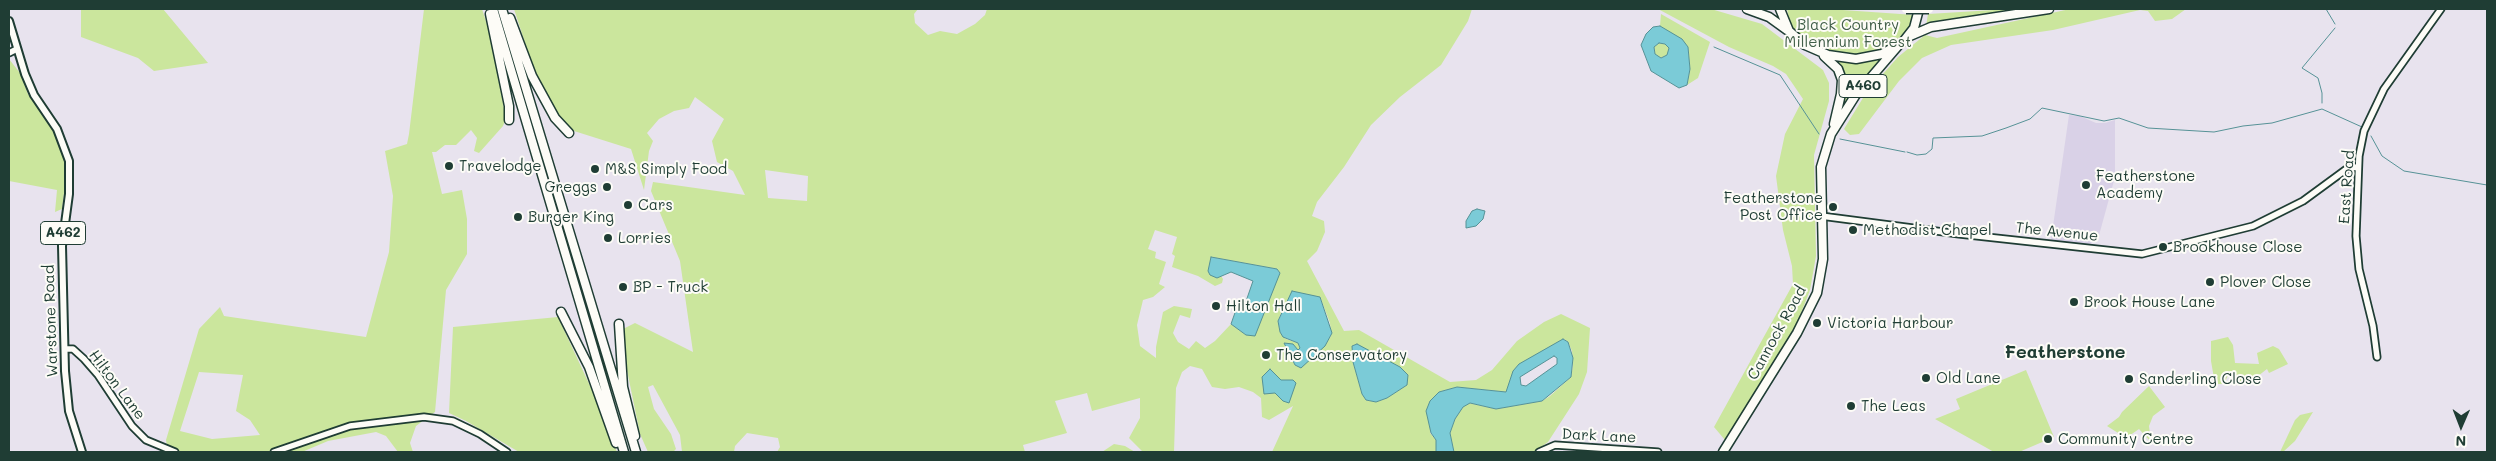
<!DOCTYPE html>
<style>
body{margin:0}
#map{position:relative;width:2496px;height:461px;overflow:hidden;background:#e8e3ee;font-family:Mali,sans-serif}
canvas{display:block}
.frame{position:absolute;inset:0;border:10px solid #1f3d34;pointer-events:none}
.north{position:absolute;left:2436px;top:401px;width:50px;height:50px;-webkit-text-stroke:4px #fdfcf7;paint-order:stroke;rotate:181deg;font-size:14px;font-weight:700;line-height:20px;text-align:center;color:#1f3d34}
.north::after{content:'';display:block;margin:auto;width:18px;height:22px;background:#1f3d34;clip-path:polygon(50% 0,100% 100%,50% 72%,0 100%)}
</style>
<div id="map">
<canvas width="2496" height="461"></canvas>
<div class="frame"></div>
<div class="north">N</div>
</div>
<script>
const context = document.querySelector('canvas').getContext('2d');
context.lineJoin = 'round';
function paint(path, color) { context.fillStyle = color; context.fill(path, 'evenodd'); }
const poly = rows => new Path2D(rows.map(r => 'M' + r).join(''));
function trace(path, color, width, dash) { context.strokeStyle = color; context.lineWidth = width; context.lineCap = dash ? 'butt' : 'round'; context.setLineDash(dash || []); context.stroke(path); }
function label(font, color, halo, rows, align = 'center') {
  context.font = font + ' Mali,sans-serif'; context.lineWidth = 4; context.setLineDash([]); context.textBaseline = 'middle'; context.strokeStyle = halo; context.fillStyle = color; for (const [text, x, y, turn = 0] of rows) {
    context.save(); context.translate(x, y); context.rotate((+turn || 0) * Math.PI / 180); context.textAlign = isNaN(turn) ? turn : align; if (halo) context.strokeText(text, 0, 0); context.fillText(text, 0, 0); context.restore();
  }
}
paint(poly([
 [2069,115,2080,116,2096,123,2105,123,2115,120,2115,177,2098,239,2088,245,2051,240]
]), '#d9d1e7');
paint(poly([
 [81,9,163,9,208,63,154,71,138,58,81,37],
 [424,9,482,9,489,31,506,118,503,126,479,153,474,151,477,138,471,130,456,145,445,145,436,152,432,152,442,194,462,190,467,219,467,254,446,290,435,412,416,426,410,443,413,452,398,452,386,436,376,432,328,441,302,452,168,452,166,440,199,329,220,307,224,316,366,337,389,252,393,196,385,151,407,144,409,134],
 [199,372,243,375,236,411,250,420,260,435,212,439,180,431],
 [514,9,918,9,914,14,915,23,928,35,940,31,957,34,975,24,985,15,987,9,1472,9,1468,21,1441,65,1400,97,1371,125,1344,167,1317,202,1312,216,1324,221,1325,232,1317,251,1307,261,1344,331,1359,330,1450,382,1476,380,1492,370,1517,341,1544,322,1561,314,1590,328,1587,372,1579,394,1548,442,1534,452,1454,452,1450,433,1455,419,1463,407,1469,403,1496,409,1542,401,1550,396,1571,377,1573,365,1572,351,1568,342,1564,339,1510,384,1506,392,1457,387,1439,392,1430,433,1436,440,1436,452,1272,452,1293,406,1269,420,1262,417,1261,398,1253,392,1239,387,1225,389,1212,387,1202,369,1190,366,1182,372,1176,388,1174,452,1143,452,1129,438,1140,418,1140,398,1092,411,1087,393,1055,401,1067,433,1023,445,1025,452,777,452,780,447,778,438,747,433,735,446,734,452,682,452,680,435,653,385,648,387,654,409,671,434,676,449,673,452,648,452,640,434,619,331,635,323,693,352,680,261,651,191,653,182,745,195,733,171,717,162,712,141,724,119,695,97,689,108,674,111,659,119,647,133,653,141,649,151,644,190,631,149,574,131,557,115,536,77],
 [765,170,808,176,807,201,768,198],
 [1155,230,1177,237,1172,254,1175,256,1172,267,1198,276,1215,286,1222,283,1223,279,1221,276,1215,277,1211,257,1277,269,1280,273,1246,335,1231,324,1215,341,1205,348,1196,341,1189,349,1178,342,1173,333,1180,315,1190,318,1192,309,1174,306,1163,312,1156,347,1156,358,1140,346,1137,325,1143,300,1153,297,1165,287,1159,284,1166,262,1155,258,1156,252,1148,249],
 [1320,297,1330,323,1331,336,1326,343,1295,365,1290,356,1300,348,1298,343,1286,339,1280,332,1278,321,1284,305],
 [1357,344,1407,385,1387,398,1376,402,1366,400,1362,394,1353,362,1352,346],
 [1658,9,1711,9,1762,24,1823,70,1829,83,1829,101,1814,155,1816,256,1810,290,1795,329,1725,440,1714,427,1793,284,1792,266,1783,230,1776,176,1785,134,1803,99,1786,74,1773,66,1729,47],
 [1787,9,1828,9,1915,15,1908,32,1893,44,1884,49,1858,56,1830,52,1805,39,1790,25],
 [2010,9,2033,9,1926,26,1928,14],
 [2070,9,2186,9,2172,19,2155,21,2148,11,2140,10,2053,30,1951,45,1922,58,1899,81,1859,134,1850,135,1844,129,1866,93,1898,57,1925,35,1937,38],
 [1661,14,1710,42,1698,78,1687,85,1690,69,1688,47,1660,26],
 [1659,43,1665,44,1669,48,1667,55,1661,58,1655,54,1654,47],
 [1887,56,1841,111,1840,110,1840,67,1836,61,1864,62],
 [9,59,20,73,28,94,56,134,67,169,62,209,55,212,57,190,9,181],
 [558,317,598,403,617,452,519,452,466,421,449,413,453,327],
 [2228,337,2233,345,2235,363,2259,364,2257,353,2273,346,2279,349,2288,364,2269,373,2267,369,2249,383,2244,383,2228,375,2224,384,2215,384,2211,361,2211,341],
 [2026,370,2054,437,2019,452,1994,452,1935,419,1960,409,1956,399],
 [2149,386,2165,407,2153,416,2149,426,2151,442,2139,429,2126,438,2107,426,2119,417,2122,412],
 [2313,412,2295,441,2283,452,2280,452,2295,420,2300,415],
 [1114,444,1125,446,1135,452,1102,452]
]), '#cbe69d');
const water = poly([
 [1660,26,1682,39,1688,47,1690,69,1687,85,1679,88,1651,71,1641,45,1646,34,1653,27,1660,26],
 [1659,43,1665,44,1669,48,1667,55,1661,58,1655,54,1654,47,1659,43],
 [1477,209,1485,211,1483,219,1476,226,1466,228,1466,221,1472,211,1477,209],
 [1211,257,1277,269,1280,273,1255,336,1246,335,1231,324,1237,307,1244,307,1253,281,1231,272,1217,278,1210,275,1208,271,1211,257],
 [1292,291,1320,297,1332,333,1325,346,1301,368,1295,365,1284,343,1293,344,1298,350,1300,348,1298,343,1283,337,1280,332,1278,321,1292,291],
 [1563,339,1568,342,1573,358,1571,377,1542,401,1496,409,1470,403,1463,407,1455,419,1450,433,1454,452,1436,452,1436,440,1431,433,1426,411,1430,401,1439,392,1457,387,1506,392,1513,371,1519,364,1563,339],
 [1554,356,1557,358,1557,364,1526,386,1521,385,1520,377,1554,356],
 [1357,344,1400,367,1408,375,1407,385,1387,398,1376,402,1366,400,1362,394,1353,362,1352,346,1357,344],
 [1270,369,1281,380,1293,380,1296,383,1289,403,1283,401,1275,393,1264,394,1262,377,1270,369]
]);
paint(water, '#7bcbd7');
trace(water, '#569296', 1);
trace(poly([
 [2326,9,2335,24],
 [1714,47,1780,75,1819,134],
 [2322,103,2322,93,2318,78,2302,68,2335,28],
 [2371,136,2382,156,2404,171,2487,185],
 [1840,139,1905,152],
 [1907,152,1917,155,1926,154,1932,149,1933,138,1982,136,2006,128,2030,119,2042,108,2104,121,2119,118,2148,128,2214,132,2243,126,2272,123,2322,109,2362,127]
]), '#569296', 1);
const secondary = poly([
 [9,53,17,49],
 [1821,216,1959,234,2142,254,2253,226,2303,201,2348,168,2358,167],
 [65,349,73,349,84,359,98,375,132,426,146,440,175,452],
 [2377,357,2373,326,2359,269,2356,236,2359,156,2364,131,2384,89,2441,9],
 [274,452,350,426,424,417,453,421,480,434,507,452],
 [1539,452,1555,445,1658,452]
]);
const primary = poly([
 [9,21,25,74,34,95,57,129,69,161,69,194,62,246,65,371,69,411,82,452]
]);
const highway = poly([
 [493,9,624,452],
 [502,9,636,452],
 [1747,9,1769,17,1787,30],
 [1780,9,1789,31,1805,45,1828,55,1856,59,1882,54,1903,42,1914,28,1919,9],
 [490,14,509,106,509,120],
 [510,18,532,76,555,118,569,133],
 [1910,36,1931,27,2049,9],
 [1824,56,1838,69,1842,80,1841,94,1834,124],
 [561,312,589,367,616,443],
 [619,324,623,387,635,436],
 [1723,452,1797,333,1817,293,1823,259,1821,167,1831,134,1855,96,1898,46]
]);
trace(secondary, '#1f3d34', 9);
trace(primary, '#1f3d34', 10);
trace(highway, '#1f3d34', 11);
trace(secondary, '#fdfcf7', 5.5);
trace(primary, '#fdfcf7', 6);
trace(highway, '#fdfcf7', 8);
const highwayBridge = poly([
 [1906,9,1929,9]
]);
trace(highwayBridge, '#1f3d34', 11, []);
trace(highwayBridge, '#fdfcf7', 8);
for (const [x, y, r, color] of [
 [449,166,5,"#1f3d34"],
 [595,169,5,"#1f3d34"],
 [2086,185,5,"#1f3d34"],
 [607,187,5,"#1f3d34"],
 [628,205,5,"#1f3d34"],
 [1833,207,5,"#1f3d34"],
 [518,217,5,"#1f3d34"],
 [1853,230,5,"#1f3d34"],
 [608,238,5,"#1f3d34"],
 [2163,247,5,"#1f3d34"],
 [2210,282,5,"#1f3d34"],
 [623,287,5,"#1f3d34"],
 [2074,302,5,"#1f3d34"],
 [1216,306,5,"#1f3d34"],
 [1817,323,5,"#1f3d34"],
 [1266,355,5,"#1f3d34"],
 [1926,378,5,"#1f3d34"],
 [2129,379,5,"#1f3d34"],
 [1851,406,5,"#1f3d34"],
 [2048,439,5,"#1f3d34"]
]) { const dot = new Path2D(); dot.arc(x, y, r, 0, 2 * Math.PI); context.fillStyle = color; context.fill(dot); trace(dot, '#fdfcf7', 2); }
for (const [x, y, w] of [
 [1863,86,48],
 [63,233,45]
]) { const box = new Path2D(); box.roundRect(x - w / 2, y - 11.5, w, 23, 4); context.fillStyle = '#fdfcf7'; context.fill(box); trace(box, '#1f3d34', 1); }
label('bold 14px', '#1f3d34', null, [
 ["A460",1863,86],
 ["A462",63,233]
]);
label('15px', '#415f49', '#fdfcf7', [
 ["Black Country",1848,25],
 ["Millennium Forest",1848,42]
]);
label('15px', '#1f3d34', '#fdfcf7', [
 ["Travelodge",459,166],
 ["M&S Simply Food",605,169],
 ["Featherstone",2096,176],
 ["Academy",2096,193],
 ["Greggs",597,187,"right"],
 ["Featherstone",1823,198,"right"],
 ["Post Office",1823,215,"right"],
 ["Cars",638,205],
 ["Burger King",528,217],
 ["Methodist Chapel",1863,230],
 ["Lorries",618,238],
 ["Brookhouse Close",2173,247],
 ["Plover Close",2220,282],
 ["BP - Truck",633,287],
 ["Brook House Lane",2084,302],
 ["Hilton Hall",1226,306],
 ["Victoria Harbour",1827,323],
 ["The Conservatory",1276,355],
 ["Old Lane",1936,378],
 ["Sanderling Close",2139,379],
 ["The Leas",1861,406],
 ["Community Centre",2058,439]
], 'left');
label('15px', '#1f3d34', '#fdfcf7', [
 ["East Road",2347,187,-86],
 ["The Avenue",2057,232,6],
 ["Warstone Road",51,321,-92],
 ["Cannock Road",1777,333,-61],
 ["Hilton Lane",117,385,53],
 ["Dark Lane",1599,436,3]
]);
label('bold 18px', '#1f3d34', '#fdfcf7', [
 ["Featherstone",2065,352]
]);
</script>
